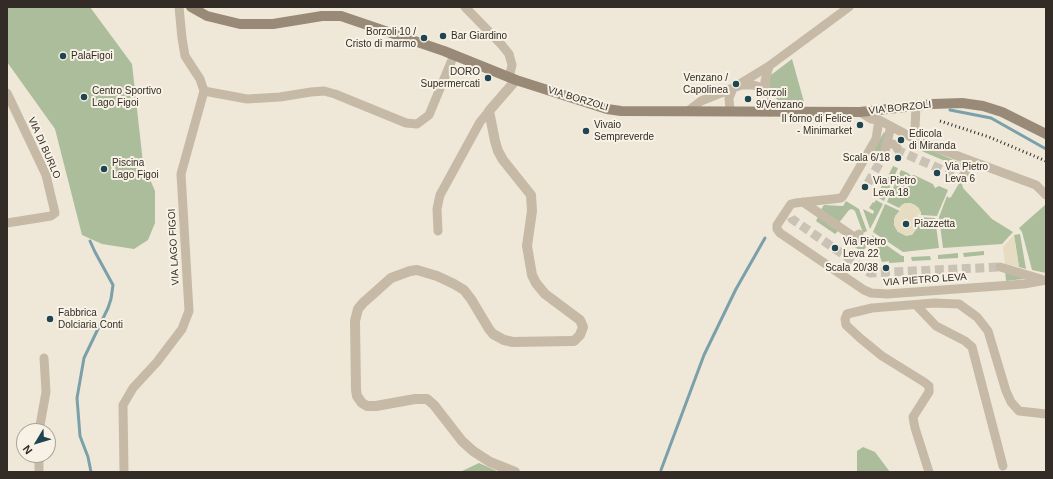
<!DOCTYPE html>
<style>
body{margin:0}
#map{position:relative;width:1053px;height:479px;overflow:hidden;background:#efe8d9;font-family:Arial,sans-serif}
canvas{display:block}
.frame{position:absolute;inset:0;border:8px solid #332c26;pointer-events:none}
.north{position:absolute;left:16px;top:423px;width:40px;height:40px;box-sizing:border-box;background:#f7f2e5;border:1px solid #a9a399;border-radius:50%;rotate:232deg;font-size:11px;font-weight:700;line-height:16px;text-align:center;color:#332c26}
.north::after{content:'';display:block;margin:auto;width:14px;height:18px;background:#1f4551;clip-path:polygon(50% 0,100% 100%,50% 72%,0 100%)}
</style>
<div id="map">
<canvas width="1053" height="479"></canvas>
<div class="frame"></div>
<div class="north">N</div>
</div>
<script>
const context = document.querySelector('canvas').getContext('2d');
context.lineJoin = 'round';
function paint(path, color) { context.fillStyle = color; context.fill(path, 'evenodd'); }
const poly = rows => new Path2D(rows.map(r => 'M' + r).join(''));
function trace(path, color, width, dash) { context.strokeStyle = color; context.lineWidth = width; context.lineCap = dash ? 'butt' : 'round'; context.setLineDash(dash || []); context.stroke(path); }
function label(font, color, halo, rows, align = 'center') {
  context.font = font + ' Arial,sans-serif'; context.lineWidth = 4; context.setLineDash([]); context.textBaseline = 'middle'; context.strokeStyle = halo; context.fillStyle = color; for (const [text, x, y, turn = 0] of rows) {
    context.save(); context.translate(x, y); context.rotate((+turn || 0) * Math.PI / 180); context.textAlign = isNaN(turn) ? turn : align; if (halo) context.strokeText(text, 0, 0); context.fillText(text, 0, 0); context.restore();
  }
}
paint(poly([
 [7,7,90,7,132,64,143,163,155,191,155,223,148,240,134,249,102,244,82,235,55,129,7,62],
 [792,59,804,102,784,102,778,100,771,94,768,86,771,75],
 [884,132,886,134,882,154,874,150],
 [914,143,965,165,964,169,912,147],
 [893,166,898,168,884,201,877,197,885,178,889,177,889,174],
 [901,170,908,173,911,176,914,175,933,184,935,188,939,186,948,190,937,216,921,215,921,212,915,205,910,203,903,204,899,208,887,202],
 [961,180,963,188,992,219,1013,232,1002,244,943,248,939,217,947,196,949,198,951,197],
 [876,200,883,204,870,229,863,209,873,214,874,211,869,208,873,202,874,203],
 [846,201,859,209,867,231,863,233,855,211,852,209,849,210,838,224,820,211,824,205,843,206],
 [885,204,900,211,894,219,894,225,898,232,918,222,918,217,935,218,939,248,903,252,873,232],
 [1045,205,1046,208,1046,273,1032,270,1022,232,1019,228],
 [818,217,838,231,835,234,816,221],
 [1020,234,1026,269,1019,267,1014,235],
 [844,235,857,243,860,238,864,240,866,247,862,252,842,238],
 [872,235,902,256,904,256,904,262,889,263,889,261,882,262],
 [984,251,984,255,964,257,963,253],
 [958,253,958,258,938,259,938,255],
 [930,256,931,260,912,261,911,257],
 [1005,269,1031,278,1006,281],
 [863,447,875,452,890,472,857,472,857,451],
 [479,463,499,472,460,472]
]), '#abbd9a');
paint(poly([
 [905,203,915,205,919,208,921,214,918,214,916,230,912,235,906,236,898,232,895,227,894,222,895,216,901,209,899,208],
 [1014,235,1019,267,1005,264,1003,247]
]), '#e6dcc1');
trace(poly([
 [950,110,991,118,1046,149],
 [90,241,95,252,113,285,111,299,108,308,84,358,77,398,80,436,88,457,91,472],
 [661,470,704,355,736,289,765,238]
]), '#7aa0aa', 3);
trace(poly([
 [897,148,899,151,961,178],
 [868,183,884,155],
 [791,217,792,219,870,273,1000,267]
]), '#c9c2b5', 9, [9, 4.5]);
trace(poly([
 [465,7,501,44,509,54,512,65,509,78],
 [204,91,247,99,280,97,311,92,324,91,335,94,406,123,417,124,429,115,454,55],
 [7,93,46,175,55,213,51,216,7,223],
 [688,111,701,101,733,88,769,66,849,7],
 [730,111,729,98,733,88,741,85,753,85,760,87,765,93],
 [769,112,765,81,769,66],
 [860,112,871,119,879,120,911,137,939,149,1036,185,1046,195],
 [879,120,876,139,843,196,841,198,833,199,795,203,791,204,777,225,777,229,780,233,864,290,871,293,887,294,998,286,1024,284,1046,280],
 [911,137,915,128,916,106],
 [886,144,893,144,896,146,897,148],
 [884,155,891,126],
 [961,178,963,177,970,161],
 [803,202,854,237,859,234],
 [438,231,437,209,440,195,480,122,489,111],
 [1000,267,1041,279],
 [916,305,936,326,965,341,972,347,1003,466],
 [39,431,46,392,44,358],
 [39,472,39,455],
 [124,472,123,405,133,388,157,362,182,329,189,311,181,174,204,91,200,79,185,56,182,38,179,7],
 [929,472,915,428,913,417,929,392,929,386,924,382,882,356,860,338,846,325,845,319,847,314,872,308,934,303,959,304,977,317,988,331,1006,391,1011,402,1019,411,1046,414]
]), '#c6baa6', 9);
trace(poly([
 [515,472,490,462,473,451,462,441,434,405,427,399,415,399,376,406,367,406,362,403,357,396,356,390,355,321,358,309,363,303,391,278,410,271,417,270,437,276,454,284,464,290,471,299,489,329,493,334,504,340,513,342,570,341,574,341,580,335,583,327,580,320,545,294,536,283,532,275,527,246,532,211,531,195,503,160,498,151,495,141,489,111,516,80]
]), '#c6baa6', 10);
trace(poly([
 [191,7,207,16,240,24,273,24,322,16,341,16,444,51,516,80,607,109,621,111,860,112,933,104,962,103,983,106,1002,112,1046,134]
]), '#998a78', 10);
trace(poly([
 [940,121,989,137,1046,161]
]), '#332c26', 3, [1, 3]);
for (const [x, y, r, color] of [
 [443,36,4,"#1f4551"],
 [424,38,4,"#1f4551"],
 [63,56,4,"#1f4551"],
 [488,78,4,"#1f4551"],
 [736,84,4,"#1f4551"],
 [84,97,4,"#1f4551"],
 [748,99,4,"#1f4551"],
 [860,125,4,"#1f4551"],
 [586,131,4,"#1f4551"],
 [901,140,4,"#1f4551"],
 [898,158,4,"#1f4551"],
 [104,169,4,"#1f4551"],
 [937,173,4,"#1f4551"],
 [865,187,4,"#1f4551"],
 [906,224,4,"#1f4551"],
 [835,248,4,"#1f4551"],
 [886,268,4,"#1f4551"],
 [50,319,4,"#1f4551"]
]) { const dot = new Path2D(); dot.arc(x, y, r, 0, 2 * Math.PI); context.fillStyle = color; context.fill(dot); trace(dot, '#f7f2e5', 1.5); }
label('10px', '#332c26', '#f7f2e5', [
 ["Borzoli 10 /",416,32,"right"],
 ["Cristo di marmo",416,44,"right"],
 ["Bar Giardino",451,36],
 ["PalaFigoi",71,56],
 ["DORO",480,72,"right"],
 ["Supermercati",480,84,"right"],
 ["Venzano /",728,78,"right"],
 ["Capolinea",728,90,"right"],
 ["Centro Sportivo",92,91],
 ["Lago Figoi",92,103],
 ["Borzoli",756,93],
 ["9/Venzano",756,105],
 ["Il forno di Felice",852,119,"right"],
 ["- Minimarket",852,131,"right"],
 ["Vivaio",594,125],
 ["Sempreverde",594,137],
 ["Edicola",909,134],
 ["di Miranda",909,146],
 ["Scala 6/18",890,158,"right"],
 ["Piscina",112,163],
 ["Lago Figoi",112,175],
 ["Via Pietro",945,167],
 ["Leva 6",945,179],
 ["Via Pietro",873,181],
 ["Leva 18",873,193],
 ["Piazzetta",914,224],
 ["Via Pietro",843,242],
 ["Leva 22",843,254],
 ["Scala 20/38",878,268,"right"],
 ["Fabbrica",58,313],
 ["Dolciaria Conti",58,325]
], 'left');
label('10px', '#332c26', '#f7f2e5', [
 ["VIA BORZOLI",578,99,17],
 ["VIA BORZOLI",900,108,-6],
 ["VIA DI BURLO",44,148,66],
 ["VIA LAGO FIGOI",174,247,-93],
 ["VIA PIETRO LEVA",925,280,-4]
]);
</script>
